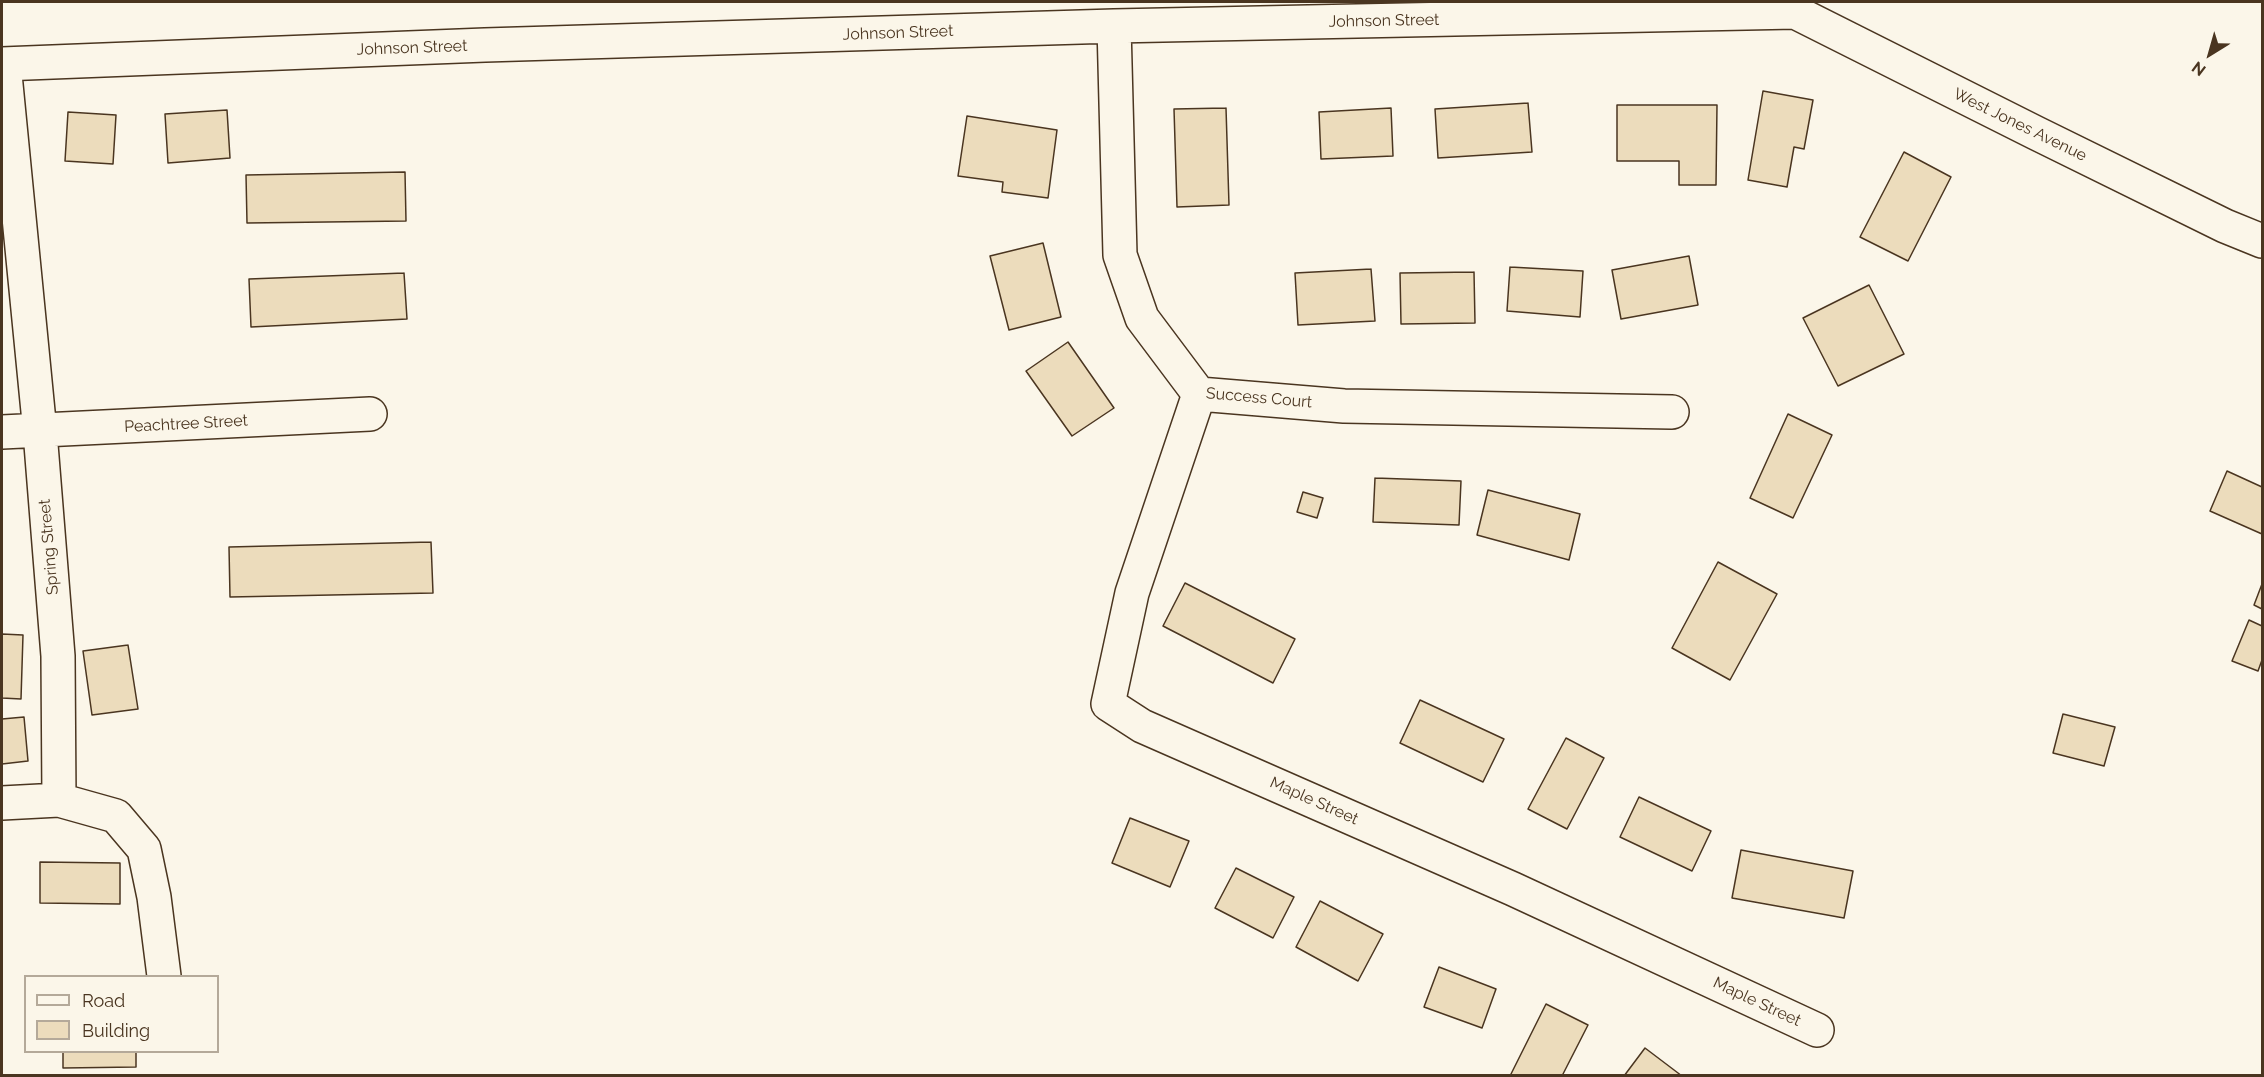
<!DOCTYPE html>
<style>
body{margin:0}
#map{position:relative;width:2264px;height:1077px;overflow:hidden;background:#fbf6e9;font-family:Raleway,sans-serif}
canvas{display:block}
.frame{position:absolute;inset:0;border:3px solid #4a3520;pointer-events:none}
.legend{position:absolute;left:24px;top:975px;width:195px;height:78px;box-sizing:border-box;background:#fbf6e9;border:2px solid #b4a999;margin:0;padding:8px 10px;list-style:none;font-size:18px;color:#4a3520}
.legend li{display:flex;align-items:center;gap:12px;height:30px}
.legend b{width:30px;border:2px solid #b4a999}
.north{position:absolute;left:2180px;top:24px;width:60px;height:60px;-webkit-text-stroke:4px #fbf6e9;paint-order:stroke;rotate:217deg;font-size:16px;font-weight:700;line-height:24px;text-align:center;color:#4a3520}
.north::after{content:'';display:block;margin:auto;width:21px;height:27px;background:#4a3520;clip-path:polygon(50% 0,100% 100%,50% 72%,0 100%)}
</style>
<div id="map">
<canvas width="2264" height="1077"></canvas>
<div class="frame"></div>
<ul class="legend">
<li><b style="height:8px;background:#fbf6e9"></b>Road</li>
<li><b style="height:16px;background:#ecdcbc"></b>Building</li>
</ul>
<div class="north">N</div>
</div>
<script>
const context = document.querySelector('canvas').getContext('2d');
context.lineJoin = 'round';
function paint(path, color) { context.fillStyle = color; context.fill(path, 'evenodd'); }
const poly = rows => new Path2D(rows.map(r => 'M' + r).join(''));
function trace(path, color, width, dash) { context.strokeStyle = color; context.lineWidth = width; context.lineCap = dash ? 'butt' : 'round'; context.setLineDash(dash || []); context.stroke(path); }
function label(font, color, halo, rows, align = 'center') {
  context.font = font + ' Raleway,sans-serif'; context.lineWidth = 4.5; context.setLineDash([]); context.textBaseline = 'middle'; context.strokeStyle = halo; context.fillStyle = color; for (const [text, x, y, turn = 0] of rows) {
    context.save(); context.translate(x, y); context.rotate((+turn || 0) * Math.PI / 180); context.textAlign = isNaN(turn) ? turn : align; if (halo) context.strokeText(text, 0, 0); context.fillText(text, 0, 0); context.restore();
  }
}
const building = poly([
 [1763,91,1813,100,1804,149,1794,147,1787,187,1748,180,1763,91],
 [1528,103,1532,152,1438,158,1435,109,1528,103],
 [1617,105,1717,105,1716,185,1679,185,1679,161,1617,161,1617,105],
 [1226,108,1229,205,1177,207,1174,109,1226,108],
 [1391,108,1393,156,1321,159,1319,112,1391,108],
 [227,110,230,158,168,163,165,114,227,110],
 [68,112,116,115,113,164,65,161,68,112],
 [967,116,1057,130,1048,198,1002,192,1003,182,958,176,967,116],
 [1904,152,1951,177,1908,261,1860,237,1904,152],
 [405,172,406,221,247,223,246,175,405,172],
 [1043,243,1061,317,1009,330,990,256,1043,243],
 [1689,256,1698,305,1621,319,1612,270,1689,256],
 [1510,267,1583,271,1580,317,1507,311,1510,267],
 [1371,269,1375,321,1298,325,1295,273,1371,269],
 [1474,272,1475,323,1401,324,1400,273,1474,272],
 [404,273,407,319,251,327,249,279,404,273],
 [1869,285,1904,354,1838,386,1803,318,1869,285],
 [1068,342,1114,408,1072,436,1026,371,1068,342],
 [1788,414,1832,435,1793,518,1750,498,1788,414],
 [2227,471,2262,487,2262,534,2210,511,2227,471],
 [1375,478,1461,481,1459,525,1373,522,1375,478],
 [1488,490,1580,514,1569,560,1477,535,1488,490],
 [1303,492,1323,498,1317,518,1297,512,1303,492],
 [431,542,433,593,230,597,229,547,431,542],
 [1718,562,1777,594,1730,680,1672,648,1718,562],
 [1185,583,1295,639,1273,683,1163,626,1185,583],
 [2262,584,2262,609,2254,605,2262,584],
 [2249,620,2262,626,2262,660,2258,671,2232,661,2249,620],
 [2,634,23,635,21,699,2,698,2,634],
 [128,645,138,709,92,715,83,651,128,645],
 [1420,700,1504,739,1483,782,1400,743,1420,700],
 [2063,714,2115,727,2104,766,2053,753,2063,714],
 [24,717,28,761,2,764,2,719,24,717],
 [1566,738,1604,758,1567,829,1528,809,1566,738],
 [1639,797,1711,831,1692,871,1620,837,1639,797],
 [1130,818,1189,841,1170,887,1112,863,1130,818],
 [1741,850,1853,871,1844,918,1732,898,1741,850],
 [40,862,120,863,120,904,40,903,40,862],
 [1236,868,1294,897,1273,938,1215,908,1236,868],
 [1320,901,1383,934,1358,981,1296,947,1320,901],
 [1439,967,1496,989,1482,1028,1424,1007,1439,967],
 [1546,1004,1588,1025,1562,1076,1510,1076,1546,1004],
 [1645,1048,1682,1076,1624,1076,1645,1048],
 [63,1052,136,1052,136,1067,63,1068,63,1052]
]);
paint(building, '#ecdcbc');
trace(building, '#4a3520', 1.5);
const minor = poly([
 [1782,2,1795,12,2036,133,2225,226,2262,241],
 [1114,26,1120,255,1142,318,1199,394,1344,406,1672,412],
 [2,64,485,45,1114,26,1795,12],
 [4,64,40,432,58,656,59,800,116,816,144,849,154,897,164,976],
 [1199,394,1132,593,1108,704,1142,726,1513,889,1817,1030],
 [2,432,370,414],
 [2,803,59,800]
]);
trace(minor, '#4a3520', 36);
trace(minor, '#fbf6e9', 33);
label('16px', '#4a3520', '#fbf6e9', [
 ["Johnson Street",1384,21,-1],
 ["Johnson Street",898,33,-2],
 ["Johnson Street",412,48,-2],
 ["West Jones Avenue",2020,125,26],
 ["Success Court",1259,398,5],
 ["Peachtree Street",186,424,-3],
 ["Spring Street",49,547,-95],
 ["Maple Street",1314,801,24],
 ["Maple Street",1757,1002,25]
]);
</script>
